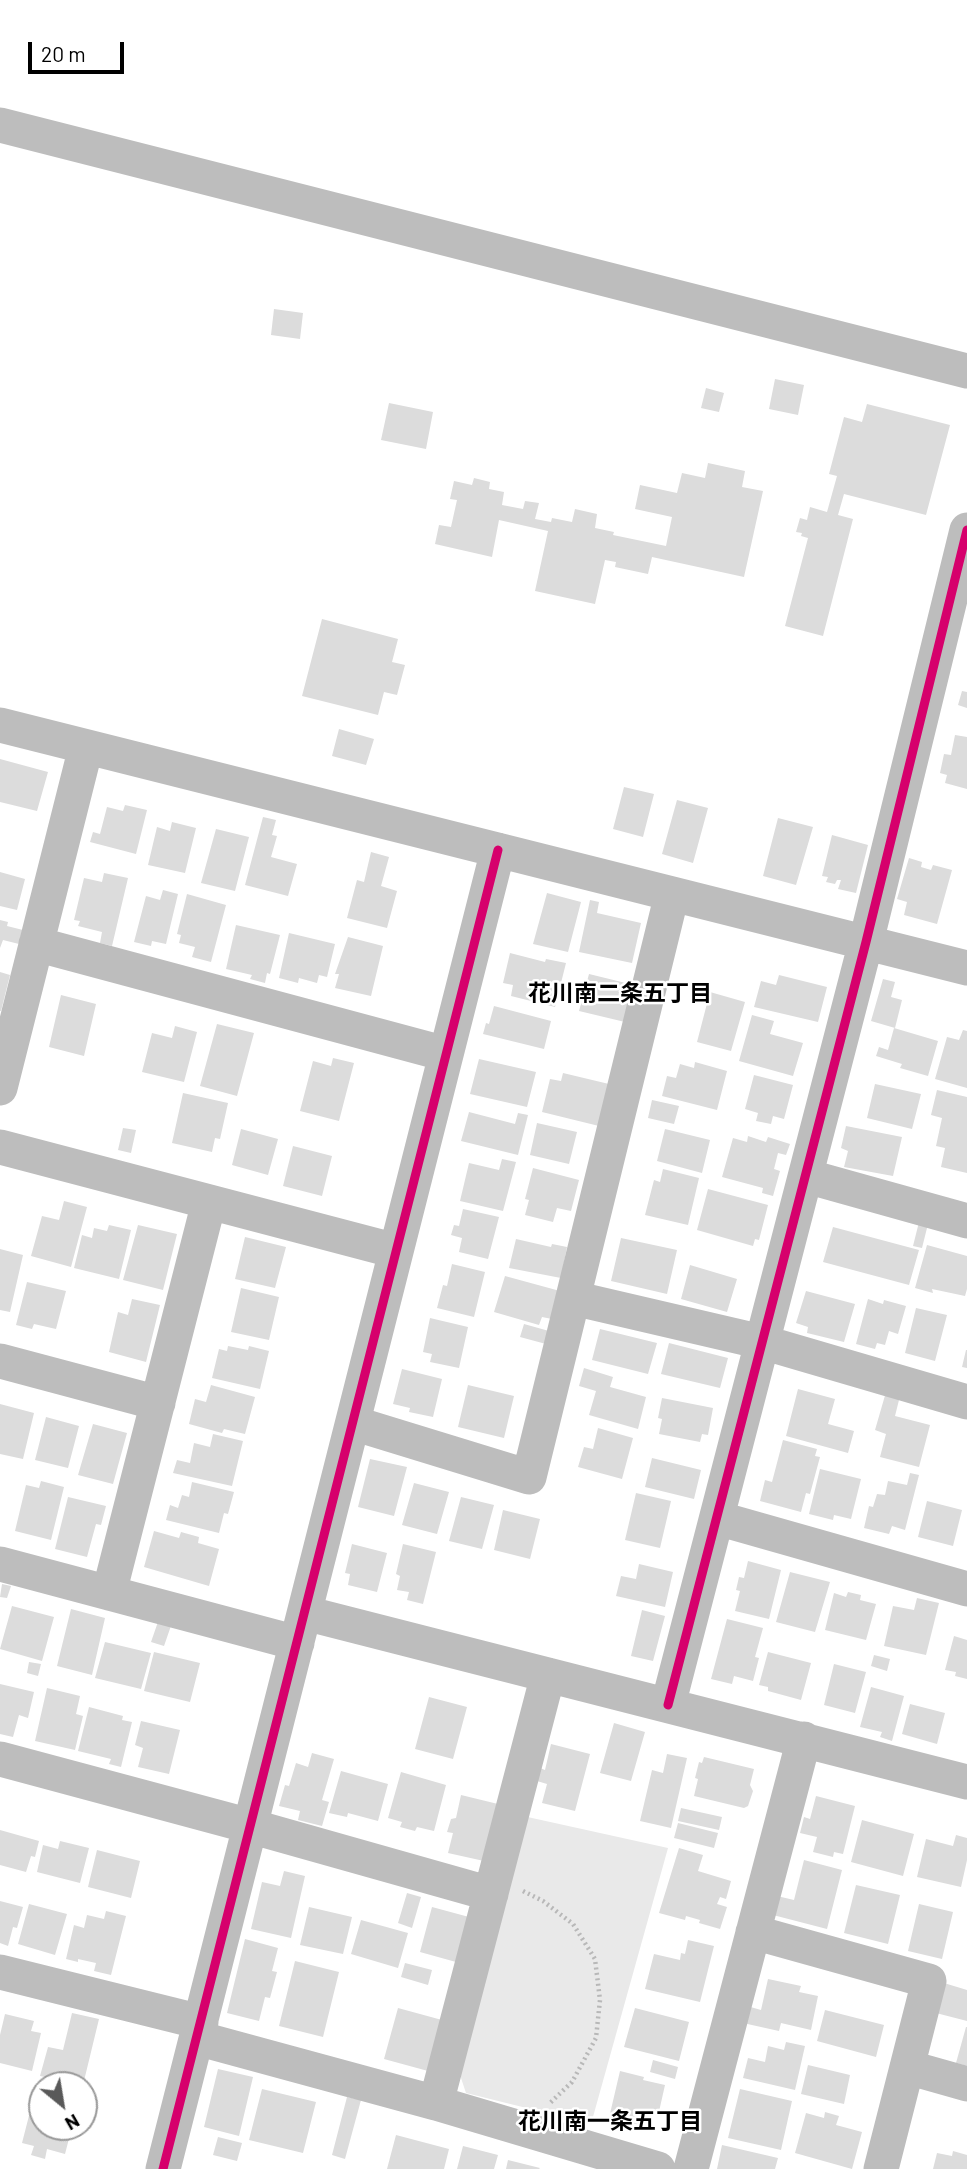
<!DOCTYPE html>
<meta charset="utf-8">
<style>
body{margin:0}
#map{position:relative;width:967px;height:2169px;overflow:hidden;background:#fff;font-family:Barlow,sans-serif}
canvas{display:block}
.north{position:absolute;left:28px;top:2071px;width:70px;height:70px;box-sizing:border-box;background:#fff;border:2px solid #999;border-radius:50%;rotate:150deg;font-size:19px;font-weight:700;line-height:28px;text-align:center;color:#000}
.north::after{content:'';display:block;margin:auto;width:24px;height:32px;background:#595959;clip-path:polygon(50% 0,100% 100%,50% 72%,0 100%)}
.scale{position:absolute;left:28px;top:42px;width:96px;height:32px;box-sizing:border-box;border:4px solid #000;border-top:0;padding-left:9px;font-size:21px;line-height:24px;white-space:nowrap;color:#000;-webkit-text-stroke:5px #fff;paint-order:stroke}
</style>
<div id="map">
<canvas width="967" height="2169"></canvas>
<div class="north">N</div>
<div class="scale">20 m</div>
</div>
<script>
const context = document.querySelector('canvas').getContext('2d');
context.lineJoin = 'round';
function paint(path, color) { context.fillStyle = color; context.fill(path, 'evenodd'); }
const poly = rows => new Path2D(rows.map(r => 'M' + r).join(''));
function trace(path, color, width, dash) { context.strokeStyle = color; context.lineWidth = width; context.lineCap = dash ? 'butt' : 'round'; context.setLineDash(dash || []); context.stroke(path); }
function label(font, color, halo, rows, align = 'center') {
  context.font = font + ' Barlow,"Noto Sans JP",sans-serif'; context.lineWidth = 5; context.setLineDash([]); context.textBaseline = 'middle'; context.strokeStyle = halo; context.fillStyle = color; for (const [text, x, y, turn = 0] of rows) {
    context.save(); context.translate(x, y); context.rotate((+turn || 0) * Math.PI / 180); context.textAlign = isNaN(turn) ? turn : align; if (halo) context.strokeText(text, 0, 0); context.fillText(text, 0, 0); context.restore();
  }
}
paint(poly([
 [523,1816,668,1848,591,2124,466,2093,460,2075]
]), '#e9e9e9');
paint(poly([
 [274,309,303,313,300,339,271,335],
 [775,379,804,385,798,415,769,409],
 [706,388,724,393,719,412,701,408],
 [389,403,433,412,426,449,381,440],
 [867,404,950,425,926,515,844,494,838,515,853,519,823,636,785,626,808,538,801,536,802,533,796,532,800,518,807,520,810,507,827,512,837,476,829,474,844,417,862,422],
 [708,463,745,471,742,487,763,491,744,577,652,557,648,574,615,567,616,562,605,560,595,604,535,591,548,531,499,520,492,557,435,544,439,525,451,527,457,500,450,499,454,481,472,485,474,478,490,482,489,489,504,492,502,505,523,509,525,501,539,503,535,519,551,522,552,518,572,522,575,509,597,514,595,528,614,532,613,535,666,546,672,517,635,509,640,485,677,493,682,473,705,478],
 [322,619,398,639,392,662,405,665,397,695,384,692,378,715,302,696],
 [962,691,967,692,967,708,958,705],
 [339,729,374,739,366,765,332,756],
 [955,735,967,737,967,789,945,783,947,775,940,773,944,754,951,755],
 [0,759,48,772,37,811,0,802],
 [624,787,654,794,643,837,613,829],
 [677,800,708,808,693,863,662,854],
 [125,805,147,810,136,854,90,842,93,832,100,834,107,807,123,811],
 [263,817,276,820,272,835,277,836,271,857,297,864,288,896,245,885],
 [778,818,813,827,796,885,763,876],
 [172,822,196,828,185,873,148,865,157,827,170,831],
 [216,829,249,837,235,891,201,883],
 [832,835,868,845,856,893,838,889,841,880,837,880,835,884,826,882,828,877,822,876],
 [371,852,389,857,381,886,397,891,387,928,347,918,357,880,364,882],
 [909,858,922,862,921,867,931,870,933,865,952,870,937,924,904,915,907,902,897,899],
 [0,872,25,879,17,910,0,906],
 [104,873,128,878,112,946,100,943,102,932,78,926,80,921,74,920,84,878,102,882],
 [163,890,178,894,166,944,152,941,151,946,134,942,146,896,160,900],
 [547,893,581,902,568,952,533,944],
 [187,894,226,905,211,962,192,957,195,947,179,943,181,935,177,934],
 [590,900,599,902,597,913,641,923,632,963,579,952],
 [0,920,8,922,7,926,23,930,19,944,3,940,0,948],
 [236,925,280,935,270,974,267,973,265,983,250,979,252,975,226,969],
 [289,933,335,944,327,977,319,975,317,983,299,978,298,983,279,978],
 [348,937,383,946,371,996,335,988,339,974,335,974],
 [510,953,545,962,546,959,566,963,555,1007,511,996,513,985,503,983],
 [0,972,10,975,1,1011,0,1011],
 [589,974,634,985,625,1022,579,1011],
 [779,975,827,987,818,1022,754,1007,761,981,776,985],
 [883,979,895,982,891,997,902,1000,895,1028,871,1021],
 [710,992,745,1002,731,1051,697,1042],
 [61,995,96,1004,84,1056,49,1047],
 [494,1006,551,1021,544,1049,483,1034,486,1023,489,1024],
 [752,1015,774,1021,770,1034,803,1043,793,1076,739,1061],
 [217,1024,254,1033,237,1096,200,1086],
 [175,1026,197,1032,184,1082,142,1072,152,1033,172,1038],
 [894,1028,938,1041,928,1076,900,1068,902,1064,876,1056,879,1047,888,1050],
 [963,1030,967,1031,967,1088,935,1079,947,1037,959,1040],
 [333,1058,354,1063,339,1121,300,1111,313,1061,331,1066],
 [479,1059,536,1072,527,1107,470,1094],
 [695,1062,727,1071,717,1110,662,1096,667,1076,676,1078,680,1064,694,1068],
 [563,1073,609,1084,599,1126,542,1112,550,1079,561,1081],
 [754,1075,793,1085,784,1119,773,1116,771,1124,756,1121,758,1113,745,1109],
 [875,1084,921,1094,912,1129,867,1118],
 [937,1090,967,1097,967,1173,941,1167,945,1148,936,1146,942,1118,931,1115],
 [183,1093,228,1103,220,1139,215,1138,212,1152,172,1143],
 [652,1100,679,1106,674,1124,648,1118],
 [469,1112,515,1124,518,1113,528,1115,518,1155,461,1141],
 [537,1123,577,1132,569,1164,530,1155],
 [846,1126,902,1137,893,1176,844,1167,848,1151,841,1148],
 [123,1128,136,1130,131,1153,118,1150],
 [241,1129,278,1139,268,1175,232,1165],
 [665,1129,710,1140,702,1173,657,1161],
 [748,1136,766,1142,768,1137,790,1144,786,1155,778,1153,774,1169,780,1171,773,1196,762,1193,763,1188,722,1177,733,1138,747,1142],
 [293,1146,332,1156,322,1196,283,1186],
 [502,1159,516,1162,503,1211,460,1201,469,1163,499,1170],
 [533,1168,579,1180,571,1211,557,1208,553,1222,525,1215,529,1200,525,1199],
 [663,1169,699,1178,688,1225,645,1215,654,1180,660,1182],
 [708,1189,768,1205,759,1240,755,1239,753,1246,697,1230],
 [64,1201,87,1207,71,1267,31,1256,42,1216,59,1220],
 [463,1209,499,1217,488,1259,459,1252,462,1238,451,1235,454,1225,459,1226],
 [919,1222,928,1224,922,1248,913,1246],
 [109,1225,131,1230,119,1279,74,1268,82,1235,92,1238,94,1228,107,1231],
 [138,1225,177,1234,163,1290,123,1280],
 [833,1227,919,1250,909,1285,823,1262],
 [245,1237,286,1247,275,1288,235,1279],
 [621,1238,677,1250,667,1294,611,1281],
 [516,1239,551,1247,552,1244,567,1247,561,1278,509,1268],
 [927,1245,967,1256,967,1289,965,1296,932,1289,933,1293,915,1288],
 [0,1249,23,1255,10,1312,0,1310],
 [452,1264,485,1272,474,1317,437,1308,443,1285,447,1286],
 [690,1265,737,1279,727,1312,681,1299],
 [505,1276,560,1291,552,1319,542,1317,539,1325,494,1312],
 [27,1282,66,1291,56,1329,34,1324,32,1329,16,1325],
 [241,1288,279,1297,269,1340,231,1332],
 [806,1291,855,1304,844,1342,807,1333,808,1327,796,1323],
 [132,1299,160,1305,146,1362,109,1352,118,1312,128,1315],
 [868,1299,883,1304,884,1300,906,1306,898,1334,889,1331,885,1345,877,1343,875,1349,856,1344],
 [916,1308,947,1315,935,1361,905,1353],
 [430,1318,468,1327,459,1368,430,1362,432,1354,423,1352],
 [524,1324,549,1331,546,1344,520,1337],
 [600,1329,657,1343,648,1374,592,1360],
 [669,1343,728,1358,720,1388,661,1374],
 [228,1346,248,1350,249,1346,269,1351,260,1389,212,1378,219,1349,227,1351],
 [966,1350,967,1350,967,1368,962,1367],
 [584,1368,613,1377,610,1387,646,1397,638,1429,589,1415,596,1391,579,1386],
 [402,1369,442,1379,433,1417,409,1412,410,1408,393,1404],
 [211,1385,255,1397,245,1434,224,1429,222,1433,189,1424,195,1399,206,1402],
 [468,1385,514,1396,504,1438,458,1427],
 [798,1389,835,1399,828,1424,854,1431,848,1453,786,1436],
 [886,1392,900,1396,895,1416,930,1425,919,1467,880,1457,886,1434,875,1430],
 [662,1398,713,1408,708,1435,702,1434,700,1442,659,1434,662,1419,658,1418],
 [0,1404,34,1413,23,1459,0,1454],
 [46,1417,79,1426,68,1468,35,1460],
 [93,1424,127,1433,113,1484,78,1475],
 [598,1428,633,1438,622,1479,578,1467,584,1447,593,1449],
 [213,1434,243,1441,232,1486,173,1473,177,1460,190,1463,194,1443,210,1447],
 [783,1440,817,1449,815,1456,820,1457,810,1494,806,1493,801,1512,760,1501,765,1480,772,1482],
 [652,1458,701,1470,694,1499,645,1487],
 [370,1459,407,1467,394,1516,358,1507],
 [820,1469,861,1479,851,1519,834,1515,833,1520,809,1514],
 [910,1473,919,1475,905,1530,892,1526,889,1534,864,1528,869,1506,873,1507,877,1494,885,1495,888,1481,907,1485],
 [41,1481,64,1487,51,1540,15,1531,26,1485,39,1488],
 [192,1482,234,1492,228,1514,224,1513,219,1533,166,1520,170,1505,178,1508,182,1495,189,1497],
 [414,1483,449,1492,437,1534,402,1525],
 [636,1493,671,1501,660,1548,625,1540],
 [68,1497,106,1506,101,1525,96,1524,87,1557,55,1549],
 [461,1497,494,1505,482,1549,449,1541],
 [927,1501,962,1510,953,1546,918,1537],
 [503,1510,540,1519,530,1559,494,1550],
 [154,1531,179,1538,181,1532,199,1537,198,1543,219,1549,209,1586,144,1567],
 [352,1544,387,1553,377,1592,348,1585,350,1574,345,1573],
 [403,1544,436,1552,423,1604,407,1600,409,1592,397,1590,400,1576,396,1574],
 [748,1561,781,1570,769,1619,735,1611,740,1591,736,1590,739,1577,744,1578],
 [639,1564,673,1572,665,1607,616,1596,621,1576,636,1579],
 [790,1572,830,1582,815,1632,776,1622],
 [2,1584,11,1586,7,1598,0,1597],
 [848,1592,861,1595,860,1600,876,1604,866,1640,825,1630,834,1593,846,1597],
 [917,1598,939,1603,926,1655,884,1646,893,1606,914,1610],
 [12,1606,54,1617,42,1661,0,1649],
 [71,1609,105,1618,92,1675,57,1666],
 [642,1610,665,1616,653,1661,631,1656],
 [160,1616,173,1620,164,1646,151,1642],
 [727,1619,763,1628,755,1657,759,1658,753,1681,734,1676,732,1684,711,1679],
 [954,1636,967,1640,967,1679,955,1676,956,1672,945,1670],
 [105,1642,151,1653,141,1689,95,1678],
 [154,1652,200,1663,190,1702,144,1691],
 [768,1652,811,1663,801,1700,768,1691,768,1687,759,1685],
 [874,1655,890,1659,887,1671,871,1666],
 [29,1662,41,1664,38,1676,27,1673],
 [834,1664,866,1672,855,1713,824,1705],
 [0,1684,34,1692,28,1718,19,1715,13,1737,0,1734],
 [871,1687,904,1696,892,1741,880,1737,882,1732,860,1727],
 [47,1688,80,1696,76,1714,83,1716,75,1750,35,1741],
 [429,1697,467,1707,453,1759,415,1749],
 [910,1704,945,1713,937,1744,902,1734],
 [89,1707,123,1716,122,1720,132,1722,121,1767,109,1764,111,1759,78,1751],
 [141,1721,180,1730,169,1774,138,1767,143,1748,135,1745],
 [614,1723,645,1732,631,1781,600,1773],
 [551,1744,590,1754,575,1811,542,1803,547,1784,537,1781,540,1768,545,1770],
 [312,1753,334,1759,322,1800,329,1802,322,1826,298,1820,300,1811,279,1806,285,1785,289,1786,296,1763,308,1767],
 [667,1754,687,1758,671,1828,640,1821,652,1770,663,1773],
 [704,1757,754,1769,750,1785,753,1791,748,1806,744,1808,694,1796,698,1779,695,1778,699,1762,702,1763],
 [341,1771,388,1784,378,1821,348,1813,347,1817,329,1813],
 [401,1772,446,1785,434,1831,417,1827,415,1831,400,1827,402,1822,388,1818],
 [461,1795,498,1804,484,1861,448,1853,453,1833,447,1832,451,1819,456,1818],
 [816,1796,855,1806,843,1854,834,1852,833,1857,813,1852,817,1837,800,1833,804,1817,810,1819],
 [681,1808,722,1817,719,1830,678,1821],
 [862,1820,914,1834,903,1876,851,1862],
 [678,1823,718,1833,714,1848,674,1838],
 [0,1830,39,1841,35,1857,31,1856,26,1872,0,1865],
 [956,1835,967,1838,967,1860,961,1887,917,1877,926,1839,953,1846],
 [60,1841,89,1848,80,1883,37,1872,43,1845,58,1849],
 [679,1848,703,1855,698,1871,731,1881,726,1899,720,1897,717,1904,727,1907,720,1929,699,1923,700,1920,686,1916,685,1920,659,1913],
 [97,1850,140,1861,131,1898,88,1887],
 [804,1860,842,1870,827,1929,773,1915,777,1896,794,1900],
 [284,1871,305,1876,291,1938,251,1929,262,1882,280,1886],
 [856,1885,900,1895,888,1944,844,1933],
 [407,1893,421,1897,412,1928,398,1923],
 [0,1901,23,1907,17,1928,13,1927,8,1946,0,1943],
 [29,1904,67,1914,55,1955,18,1944],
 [919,1904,953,1912,942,1959,908,1951],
 [309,1907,352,1917,343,1954,300,1945],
 [432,1907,469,1917,456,1962,420,1952],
 [106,1911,126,1916,111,1975,94,1971,96,1963,78,1959,78,1962,66,1959,74,1925,84,1928,87,1915,104,1919],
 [361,1920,408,1933,398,1968,351,1954],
 [245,1939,278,1948,272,1971,277,1972,270,1998,265,1997,259,2021,227,2013],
 [688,1940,714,1946,700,2002,645,1989,654,1954,680,1960,681,1953,685,1954],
 [295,1961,339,1972,323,2037,279,2026],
 [405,1963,432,1970,428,1985,401,1977],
 [768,1979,801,1986,799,1992,818,1996,811,2030,781,2023,779,2031,743,2023,747,2006,761,2010],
 [944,1983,967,1990,967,2021,936,2013],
 [398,2008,442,2020,428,2071,384,2059],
 [635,2008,689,2022,679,2061,624,2047],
 [825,2010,884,2025,876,2057,817,2041],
 [72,2013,99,2019,83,2085,40,2076,48,2047,63,2050],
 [5,2014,34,2021,31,2031,41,2033,32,2071,0,2063,0,2035],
 [966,2027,967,2027,967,2066,956,2063],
 [786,2042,805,2046,795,2090,743,2078,748,2058,765,2062,768,2046,784,2050],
 [653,2060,678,2067,675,2079,650,2072],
 [808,2065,850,2075,844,2104,801,2094],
 [218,2069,253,2077,239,2136,204,2127],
 [620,2071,644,2077,643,2080,665,2085,658,2116,647,2113,644,2126,609,2118],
 [262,2089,316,2102,303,2153,249,2140],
 [740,2089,792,2101,781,2150,728,2138],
 [347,2097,361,2100,345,2159,332,2155],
 [33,2100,42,2102,42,2127,72,2127,65,2154,47,2149,45,2159,31,2155,34,2146,22,2143],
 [825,2112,839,2116,836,2125,862,2132,852,2169,795,2153,806,2113,824,2118],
 [396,2135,449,2149,444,2169,387,2169],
 [218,2137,242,2143,237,2161,213,2155],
 [722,2145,778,2158,775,2169,717,2169],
 [463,2146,498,2155,494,2169,457,2169],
 [953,2151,967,2155,967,2169,933,2169,937,2153,952,2156],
 [508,2160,540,2168,539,2169,506,2169]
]), '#dcdcdc');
trace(poly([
 [523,1891,543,1901,573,1924,595,1959,600,2000,596,2038,572,2082,550,2103]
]), '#b8b8b8', 4.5, [2, 3.5]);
trace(poly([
 [0,125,967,371],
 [0,725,967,968],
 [36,944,446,1054],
 [0,1088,86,747],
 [0,1147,396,1251],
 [806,1176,967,1221],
 [573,1298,762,1342,967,1402],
 [0,1361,158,1403],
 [353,1423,529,1477,672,894],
 [717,1518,967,1589],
 [0,1564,297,1643],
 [109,1593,209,1202],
 [305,1613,967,1782],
 [668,1705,866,942,967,530],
 [0,1759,250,1826,491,1894],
 [753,1932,929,1981,881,2169],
 [0,1972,201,2022],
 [197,2038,436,2103,658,2169],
 [907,2067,967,2084],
 [436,2103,548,1675],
 [163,2169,498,850],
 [691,2169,804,1739]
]), '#bdbdbd', 35);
trace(poly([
 [668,1705,866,942,967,530],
 [163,2169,498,850]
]), '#d6006c', 9);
label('bold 23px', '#000', '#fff', [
 ["花川南二条五丁目",620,993],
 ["花川南一条五丁目",610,2121]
]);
</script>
